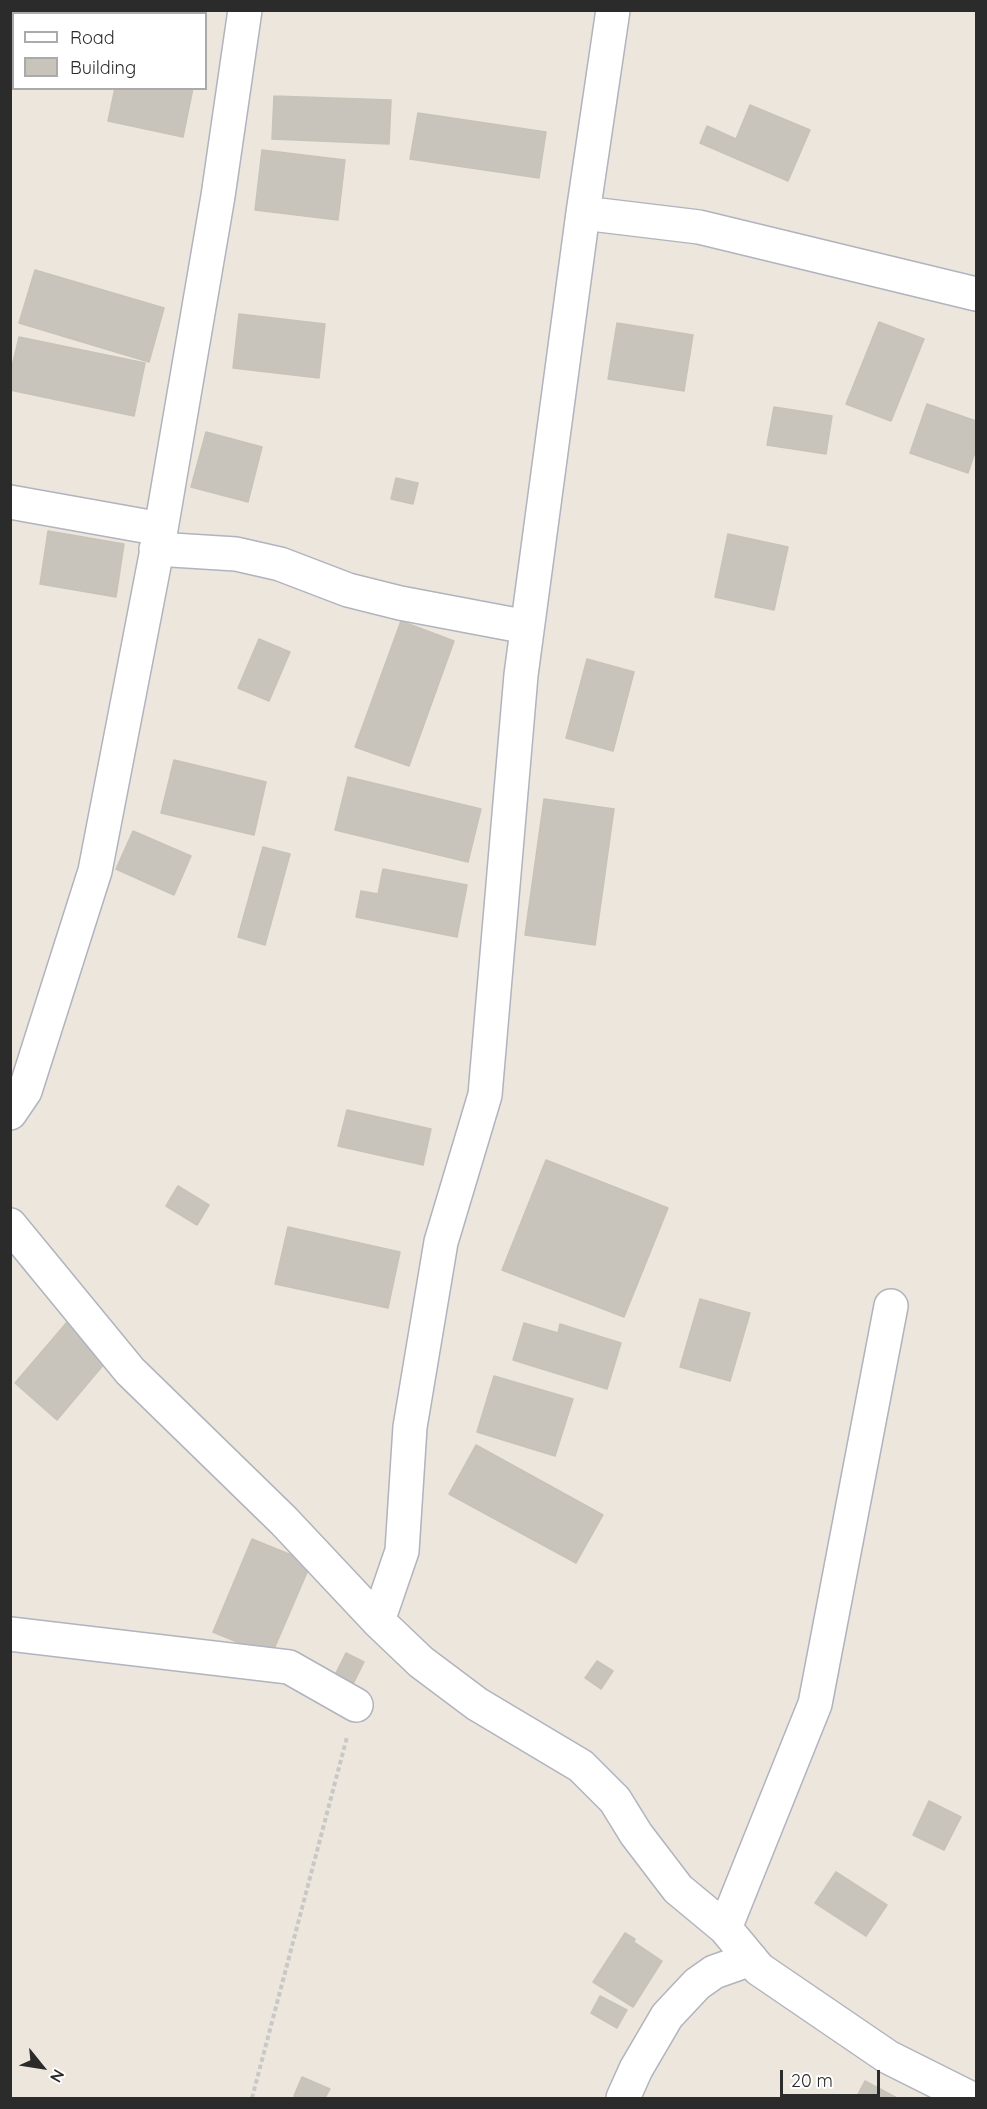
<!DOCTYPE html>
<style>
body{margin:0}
#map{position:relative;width:987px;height:2109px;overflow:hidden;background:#ece6dd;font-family:Quicksand,sans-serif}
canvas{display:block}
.frame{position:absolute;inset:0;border:12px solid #2b2b2b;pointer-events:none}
.legend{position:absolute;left:12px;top:12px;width:195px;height:78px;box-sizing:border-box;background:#fff;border:2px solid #aaa;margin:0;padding:8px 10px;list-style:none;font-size:18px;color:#2b2b2b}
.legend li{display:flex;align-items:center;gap:12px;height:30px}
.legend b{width:30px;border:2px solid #aaa}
.north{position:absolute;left:12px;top:2037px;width:60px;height:60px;-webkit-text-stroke:4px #fff;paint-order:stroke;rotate:120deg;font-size:16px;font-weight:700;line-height:24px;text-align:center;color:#2b2b2b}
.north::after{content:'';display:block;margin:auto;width:21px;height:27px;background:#2b2b2b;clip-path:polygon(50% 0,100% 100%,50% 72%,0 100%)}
.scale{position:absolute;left:780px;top:2070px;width:100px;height:27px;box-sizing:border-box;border:3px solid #2b2b2b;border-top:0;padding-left:8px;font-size:18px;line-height:21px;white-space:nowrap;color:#2b2b2b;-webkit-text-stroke:4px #fff;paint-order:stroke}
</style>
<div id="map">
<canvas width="987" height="2109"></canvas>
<div class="frame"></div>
<ul class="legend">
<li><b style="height:8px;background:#fff"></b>Road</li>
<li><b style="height:16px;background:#c8c4bc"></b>Building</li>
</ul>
<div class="north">N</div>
<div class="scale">20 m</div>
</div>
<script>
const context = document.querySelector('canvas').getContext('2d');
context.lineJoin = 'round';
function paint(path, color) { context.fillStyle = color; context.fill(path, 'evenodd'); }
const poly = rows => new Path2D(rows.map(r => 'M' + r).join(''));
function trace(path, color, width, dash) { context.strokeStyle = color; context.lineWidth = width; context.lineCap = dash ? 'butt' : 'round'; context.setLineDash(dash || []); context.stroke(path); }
const building = poly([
 [66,10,205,10,206,11,205,14,65,14,66,10],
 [115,88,193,88,183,137,108,121,115,88],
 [274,96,391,100,389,144,272,139,274,96],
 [750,105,810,130,788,181,700,143,707,126,736,139,750,105],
 [418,113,546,132,539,178,410,159,418,113],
 [262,150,345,160,338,220,255,210,262,150],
 [35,270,164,308,149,362,19,323,35,270],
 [239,314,325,324,319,378,233,368,239,314],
 [879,322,924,339,891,421,846,404,879,322],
 [617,323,693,335,684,391,608,379,617,323],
 [19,337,145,363,134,416,10,390,10,375,19,337],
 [927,404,976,421,976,449,968,473,910,453,927,404],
 [774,407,832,416,826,454,767,445,774,407],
 [206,432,262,447,248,502,191,487,206,432],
 [396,478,418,483,413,504,391,499,396,478],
 [48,531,124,544,116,597,40,584,48,531],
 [728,534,788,547,774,610,715,597,728,534],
 [401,621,454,641,409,766,355,747,401,621],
 [259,639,290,652,269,701,238,688,259,639],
 [587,659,634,672,613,751,566,738,587,659],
 [174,760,266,782,254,835,161,813,174,760],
 [348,777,481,809,468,862,335,830,348,777],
 [544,799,614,809,595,945,525,935,544,799],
 [133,831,191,856,174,895,116,869,133,831],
 [263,847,290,854,265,945,238,937,263,847],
 [383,869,467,885,457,937,356,917,361,891,378,894,383,869],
 [347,1110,431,1129,423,1165,338,1146,347,1110],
 [546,1160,668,1208,624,1317,502,1270,546,1160],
 [178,1186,209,1205,197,1225,166,1206,178,1186],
 [288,1227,400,1252,388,1308,275,1284,288,1227],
 [700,1299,750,1313,730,1381,680,1367,700,1299],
 [68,1321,110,1357,57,1420,15,1383,68,1321],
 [524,1323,558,1333,560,1324,621,1343,607,1389,513,1360,524,1323],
 [494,1376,573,1399,555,1456,477,1432,494,1376],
 [476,1445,603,1515,576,1563,449,1494,476,1445],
 [252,1539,311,1563,271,1656,213,1632,252,1539],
 [346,1653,364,1662,351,1688,333,1679,346,1653],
 [597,1661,613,1671,601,1689,585,1678,597,1661],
 [929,1801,961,1817,944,1850,913,1835,929,1801],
 [836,1872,887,1905,866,1936,815,1903,836,1872],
 [625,1933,635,1939,634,1942,662,1961,633,2007,593,1982,625,1933],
 [600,1996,627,2010,617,2028,591,2013,600,1996],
 [302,2077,330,2089,325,2098,300,2098,294,2096,302,2077],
 [865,2081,897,2098,856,2098,865,2081]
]);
paint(building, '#c8c4bc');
trace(building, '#c8c2b7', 1.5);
const minor = poly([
 [583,213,699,227,976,294],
 [10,502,161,529],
 [156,549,236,554,280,564,348,590,400,603,527,627],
 [10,1113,25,1091,95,871,161,529,218,196,245,10],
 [10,1225,130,1371,284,1521,378,1621,421,1662,477,1704,581,1766,615,1800,636,1834,678,1889,725,1928,759,1969,888,2057,970,2098],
 [378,1621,402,1551,410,1427,441,1242,485,1095,521,675,583,213,613,10],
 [10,1634,289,1667,356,1705],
 [725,1928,815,1704,891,1306],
 [623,2098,636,2069,667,2016,697,1984,714,1972,751,1959]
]);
trace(minor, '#b1b3be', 36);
trace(poly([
 [252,2098,347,1737]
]), '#c8c8c8', 4, [4.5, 3]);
trace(minor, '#fff', 33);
</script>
